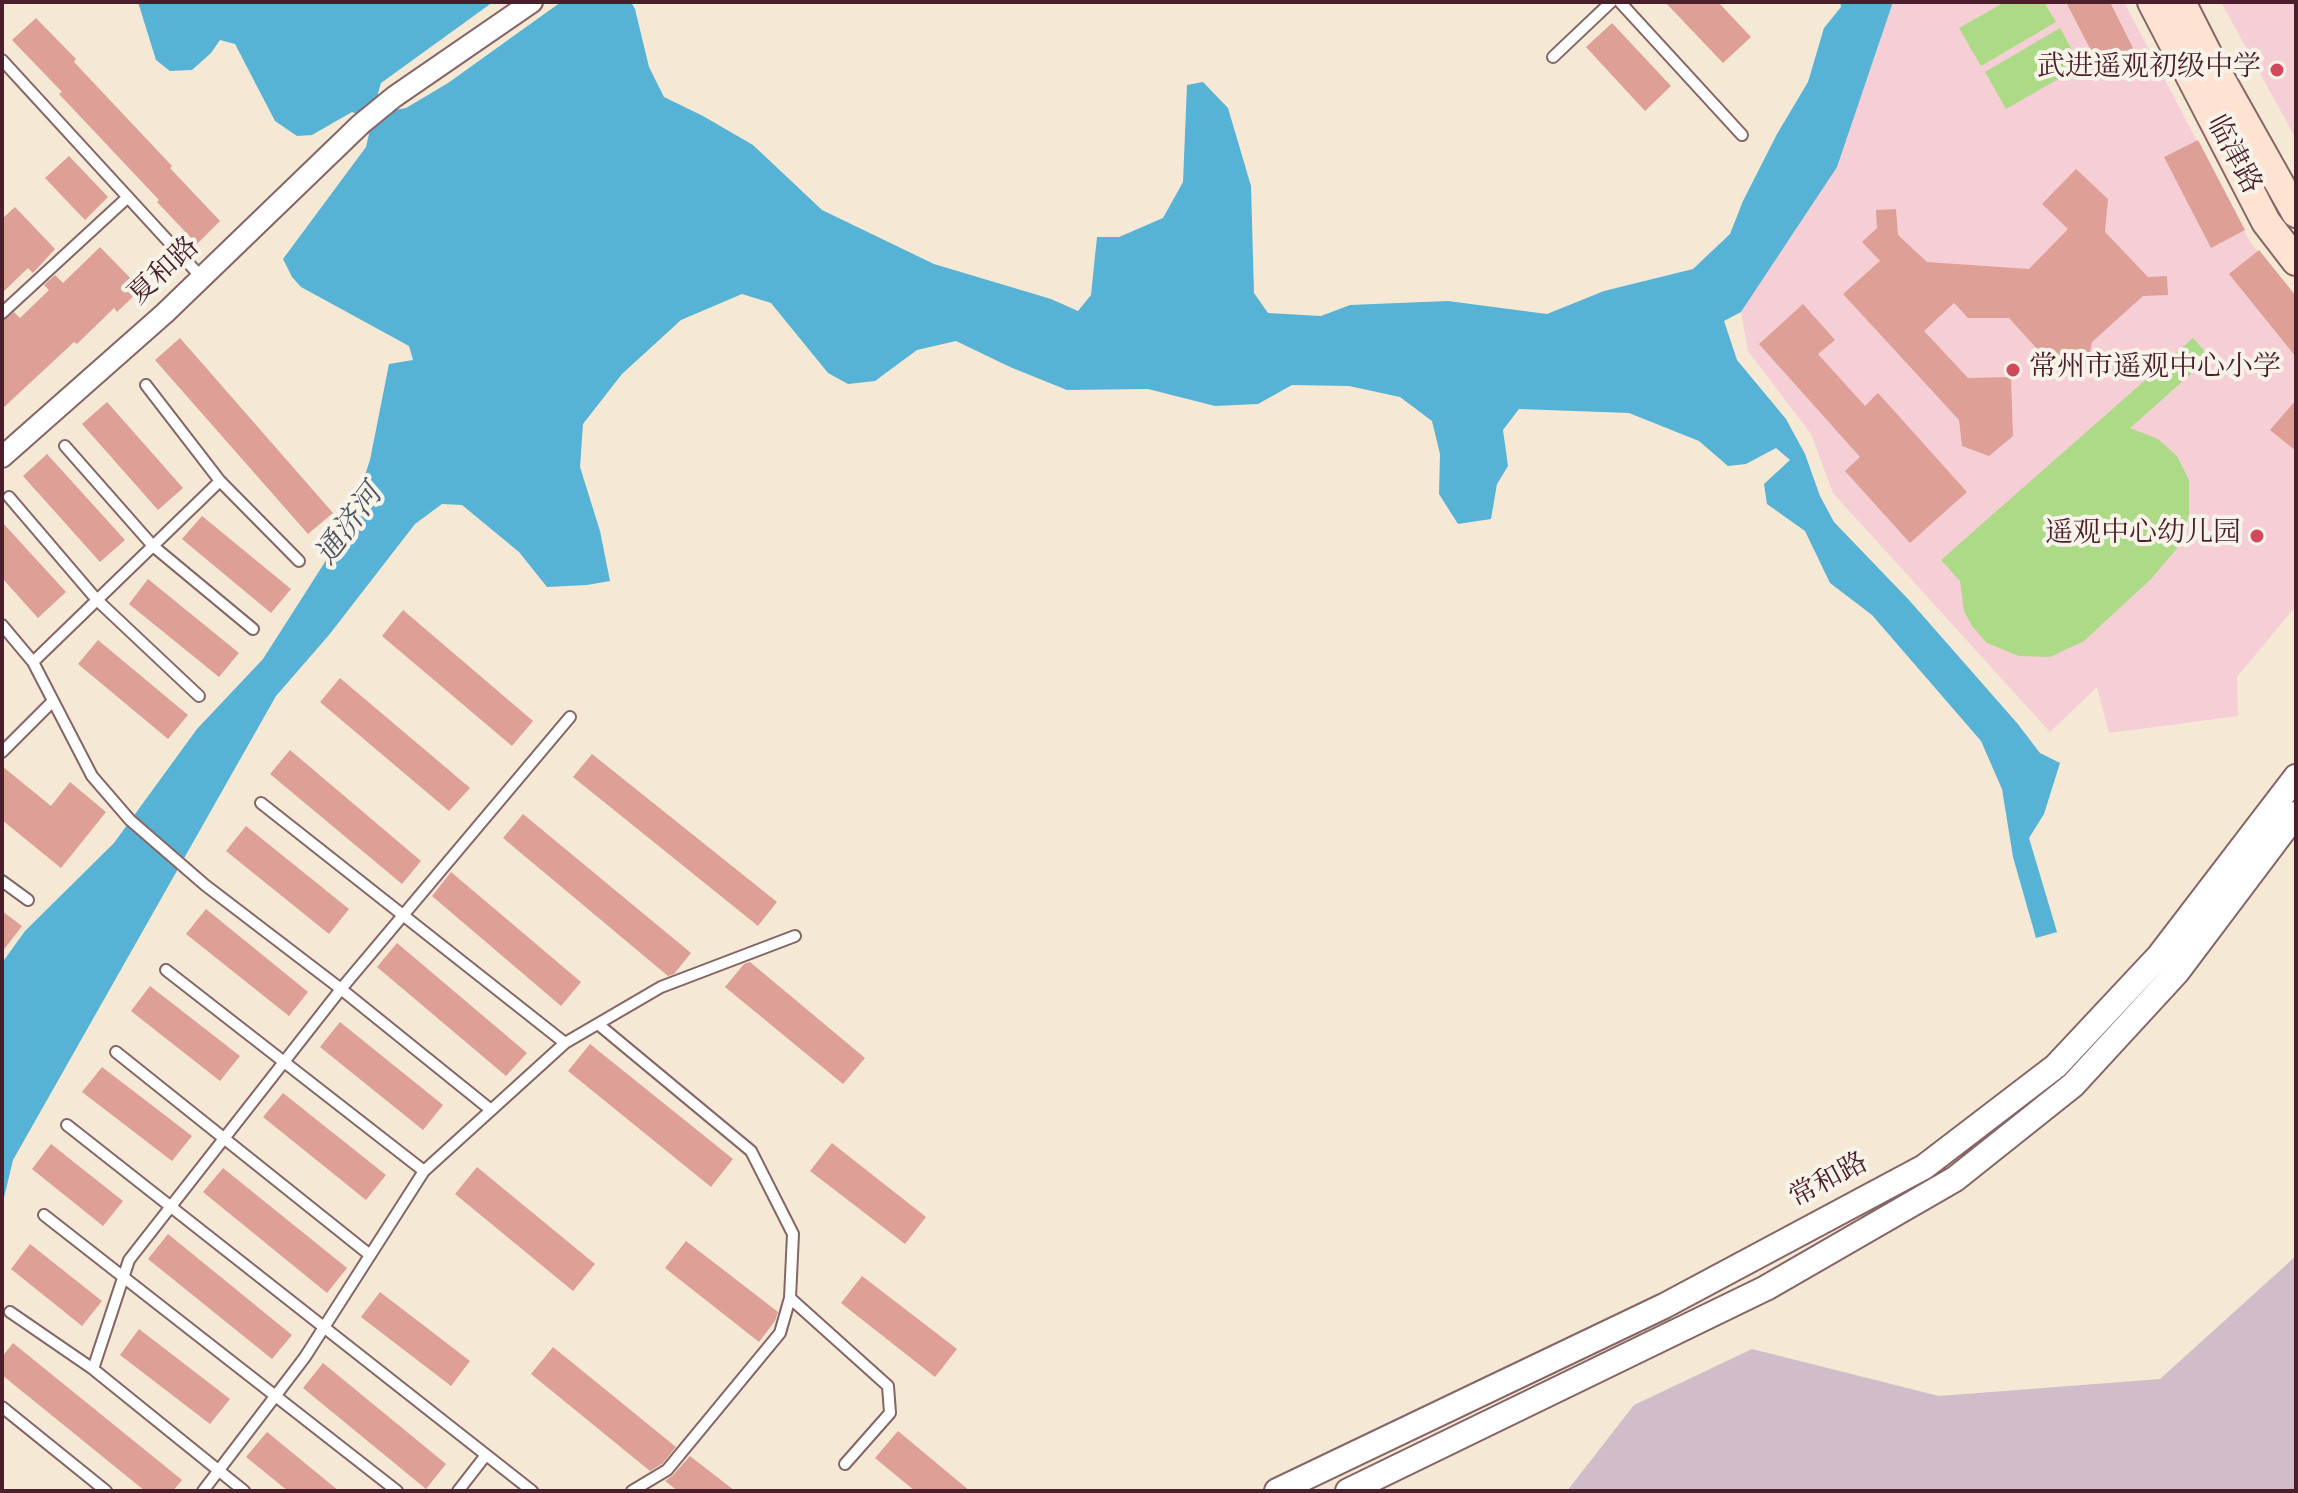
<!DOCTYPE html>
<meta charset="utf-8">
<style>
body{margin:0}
#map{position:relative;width:2298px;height:1493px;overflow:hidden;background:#f5e8d5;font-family:"Sorts Mill Goudy",serif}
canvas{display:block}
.frame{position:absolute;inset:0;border:4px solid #4a1f2b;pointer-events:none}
</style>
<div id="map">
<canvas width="2298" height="1493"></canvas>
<div class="frame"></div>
</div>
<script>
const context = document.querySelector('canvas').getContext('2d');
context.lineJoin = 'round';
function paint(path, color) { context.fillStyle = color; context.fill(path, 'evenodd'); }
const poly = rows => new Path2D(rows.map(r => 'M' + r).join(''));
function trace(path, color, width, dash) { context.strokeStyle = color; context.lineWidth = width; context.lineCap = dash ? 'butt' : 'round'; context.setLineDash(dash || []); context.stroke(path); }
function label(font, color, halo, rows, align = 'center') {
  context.font = font + ' "Sorts Mill Goudy","Noto Serif SC",serif'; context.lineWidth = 8; context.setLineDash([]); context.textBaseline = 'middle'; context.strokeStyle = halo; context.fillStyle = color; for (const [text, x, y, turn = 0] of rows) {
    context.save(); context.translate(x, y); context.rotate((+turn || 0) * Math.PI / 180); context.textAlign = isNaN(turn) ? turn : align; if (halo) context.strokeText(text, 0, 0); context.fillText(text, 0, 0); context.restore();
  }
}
paint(poly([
 [1893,2,2124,2,2250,242,2296,298,2296,606,2237,677,2238,716,2109,733,2097,687,2050,732,1833,493,1811,434,1748,351,1741,312,1836,167],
 [2221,2,2296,2,2296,139]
]), '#f6cfd6');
paint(poly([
 [2296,1256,2296,1491,1567,1491,1634,1405,1752,1349,1939,1396,2160,1379]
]), '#d1bdc9');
paint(poly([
 [2005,2,2044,2,2056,22,1981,66,1959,28],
 [2060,28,2081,66,2006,109,1985,72],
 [2193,338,2210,357,2130,428,2158,439,2177,456,2189,480,2189,515,2179,546,2151,579,2084,641,2050,657,2019,656,1987,643,1972,626,1964,611,1960,581,1941,560]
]), '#adda86');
paint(poly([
 [138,2,493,2,381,83,378,93,379,102,389,111,406,108,448,83,561,2,631,2,635,9,649,67,664,97,703,116,753,145,822,210,934,264,1051,299,1078,311,1091,295,1097,237,1119,237,1163,218,1183,182,1187,85,1203,82,1228,108,1251,186,1254,293,1268,313,1321,316,1350,305,1448,301,1547,314,1604,291,1693,269,1730,234,1743,201,1777,134,1808,82,1824,28,1841,7,1840,2,1893,2,1837,167,1741,312,1724,321,1737,360,1786,419,1805,454,1820,496,1834,522,1909,600,2017,723,2040,753,2060,763,2044,814,2029,838,2057,932,2036,938,2013,857,2002,789,1981,741,1872,615,1830,583,1805,531,1767,504,1764,484,1790,460,1776,448,1746,464,1728,466,1699,441,1629,413,1519,409,1503,430,1508,466,1497,484,1491,519,1458,524,1439,494,1440,454,1432,421,1400,397,1349,386,1292,385,1258,404,1215,406,1148,389,1067,390,1010,367,956,341,917,350,875,381,848,384,828,373,771,303,742,294,681,320,622,374,583,424,580,467,600,531,610,581,587,585,547,587,519,552,462,505,442,504,415,524,329,635,276,696,13,1160,2,1206,2,963,25,931,114,843,197,729,263,659,348,526,370,460,389,364,413,360,409,346,301,287,292,277,283,259,366,147,369,134,359,115,352,112,312,135,297,136,275,121,235,44,220,40,211,53,192,70,170,71,156,60]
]), '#57b3d5');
paint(poly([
 [1665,2,1718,2,1751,37,1723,63],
 [2066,2,2110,2,2136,54,2102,72],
 [36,18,76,59,74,62,172,166,170,168,220,221,197,244,157,202,159,200,59,94,62,92,12,40],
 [1612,23,1671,86,1645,111,1586,47],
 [2198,140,2245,230,2211,248,2164,157],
 [69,156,108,197,85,220,45,178],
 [2076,169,2108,199,2105,232,2148,277,2167,276,2168,295,2143,296,2092,342,2087,368,2069,364,2059,373,2009,318,1968,318,1954,303,1924,331,1968,378,2011,377,2013,436,1989,456,1962,446,1959,420,1843,294,1880,261,1862,242,1877,228,1876,210,1896,209,1898,235,1927,262,2029,269,2068,229,2042,204],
 [15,207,55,249,33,273,28,268,2,293,2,219],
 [100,247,141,289,117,312,114,308,77,344,74,342,2,409,2,321,14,312,20,318,49,290,44,285,55,275,63,283],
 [2259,250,2296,296,2296,357,2229,274],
 [1803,304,1835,340,1818,354,1865,406,1878,393,1967,492,1910,543,1845,471,1860,457,1759,344],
 [180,338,333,513,308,534,155,360],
 [2296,400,2296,451,2270,430],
 [107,402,183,488,158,510,82,424],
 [47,454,125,540,100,562,23,476],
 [202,516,291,589,271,613,182,539],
 [2,522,66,592,38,618,2,578],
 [148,579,239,653,219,677,129,604],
 [403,610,533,721,512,746,382,636],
 [98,640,188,715,168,739,78,664],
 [340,678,470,788,449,811,320,702],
 [290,750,421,861,402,884,270,774],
 [592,754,777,902,758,926,573,777],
 [2,766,51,806,70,782,106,812,61,868,2,820],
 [523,814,691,953,674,974,668,976,503,838],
 [246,826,349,909,329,934,226,851],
 [451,872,581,982,561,1006,432,896],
 [206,909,308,992,289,1016,186,934],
 [2,911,22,926,2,952],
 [397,943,527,1053,506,1076,377,967],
 [750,962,865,1058,843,1084,725,987,744,964],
 [150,986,240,1056,220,1081,131,1011],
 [340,1022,443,1105,423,1130,320,1047],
 [590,1044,733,1159,711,1187,568,1071],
 [102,1067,192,1136,172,1161,82,1092],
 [283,1093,386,1175,366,1200,263,1117],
 [832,1143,926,1217,905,1244,810,1171],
 [51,1144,123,1201,103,1226,32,1169],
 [477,1167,595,1264,573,1291,455,1194],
 [223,1168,347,1268,327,1293,203,1192],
 [168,1234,292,1335,272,1359,148,1259],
 [686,1241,778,1312,775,1321,759,1342,665,1268],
 [30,1244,102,1301,82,1326,11,1269],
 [862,1276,957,1349,935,1377,841,1303],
 [380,1292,470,1361,451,1386,361,1317],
 [139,1329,230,1399,210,1424,120,1355],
 [13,1343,182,1480,173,1491,145,1491,2,1375,2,1357],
 [553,1347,676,1447,662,1464,650,1471,531,1374],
 [323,1363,446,1464,426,1489,303,1388],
 [898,1431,970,1491,915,1491,875,1458],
 [267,1432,339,1491,288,1491,246,1457],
 [690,1456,735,1491,678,1491,665,1481,673,1475]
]), '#de9f97');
const service = poly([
 [1620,2,1742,135],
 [1553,57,1611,2],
 [2,60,202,278],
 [2,313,128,197],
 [146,385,220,481,299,561],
 [65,446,153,546,253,629],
 [9,497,97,600,199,696],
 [2,625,33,662,92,776,130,820,205,885,341,989,491,1110],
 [33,662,220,481],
 [2,752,53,701],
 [261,803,565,1043],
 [2,881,28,900],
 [166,970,424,1171],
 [598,1024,751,1151,793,1234,790,1298,780,1333,667,1470,632,1491],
 [116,1052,370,1255],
 [67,1125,532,1491],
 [44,1215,397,1491],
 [790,1298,888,1386,890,1413,845,1464],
 [10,1312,93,1369,244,1491],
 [93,1369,129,1260,341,989,570,717],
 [2,1407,106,1491],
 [203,1491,305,1357,424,1171,565,1043,661,987,795,936],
 [458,1491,486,1455]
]);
const minor = poly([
 [2,457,165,313,361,124,394,97,532,2]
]);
const tertiary = poly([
 [1277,1491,1664,1306,1924,1167,2056,1066,2159,956,2296,777],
 [1348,1491,1766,1288,1955,1179,2073,1085,2177,972,2296,814]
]);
const secondary = poly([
 [2152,2,2266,222,2296,261],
 [2181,2,2215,69,2296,213]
]);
trace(service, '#866566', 14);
trace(minor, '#866566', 24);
trace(tertiary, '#866566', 28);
trace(secondary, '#866566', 32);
trace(service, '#fff', 10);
trace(minor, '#fff', 20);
trace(tertiary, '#fff', 24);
trace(secondary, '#fee3d2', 28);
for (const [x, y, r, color] of [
 [2277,70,8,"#d1495b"],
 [2013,370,8,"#d1495b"],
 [2257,536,8,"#d1495b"]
]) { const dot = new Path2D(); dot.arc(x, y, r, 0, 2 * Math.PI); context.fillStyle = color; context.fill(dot); trace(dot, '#f7f3e8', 3); }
label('28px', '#4a1f2b', '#f7f3e8', [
 ["武进遥观初级中学",2261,70],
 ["常州市遥观中心小学",2029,370,"left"],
 ["遥观中心幼儿园",2241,536]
], 'right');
label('28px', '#4a1f2b', '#f7f3e8', [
 ["临津路",2231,156,62],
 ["夏和路",166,273,-43],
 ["常和路",1830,1183,-28]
]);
label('italic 30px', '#4f5366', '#f7f3e8', [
 ["通济河",352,527,-54]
]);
</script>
